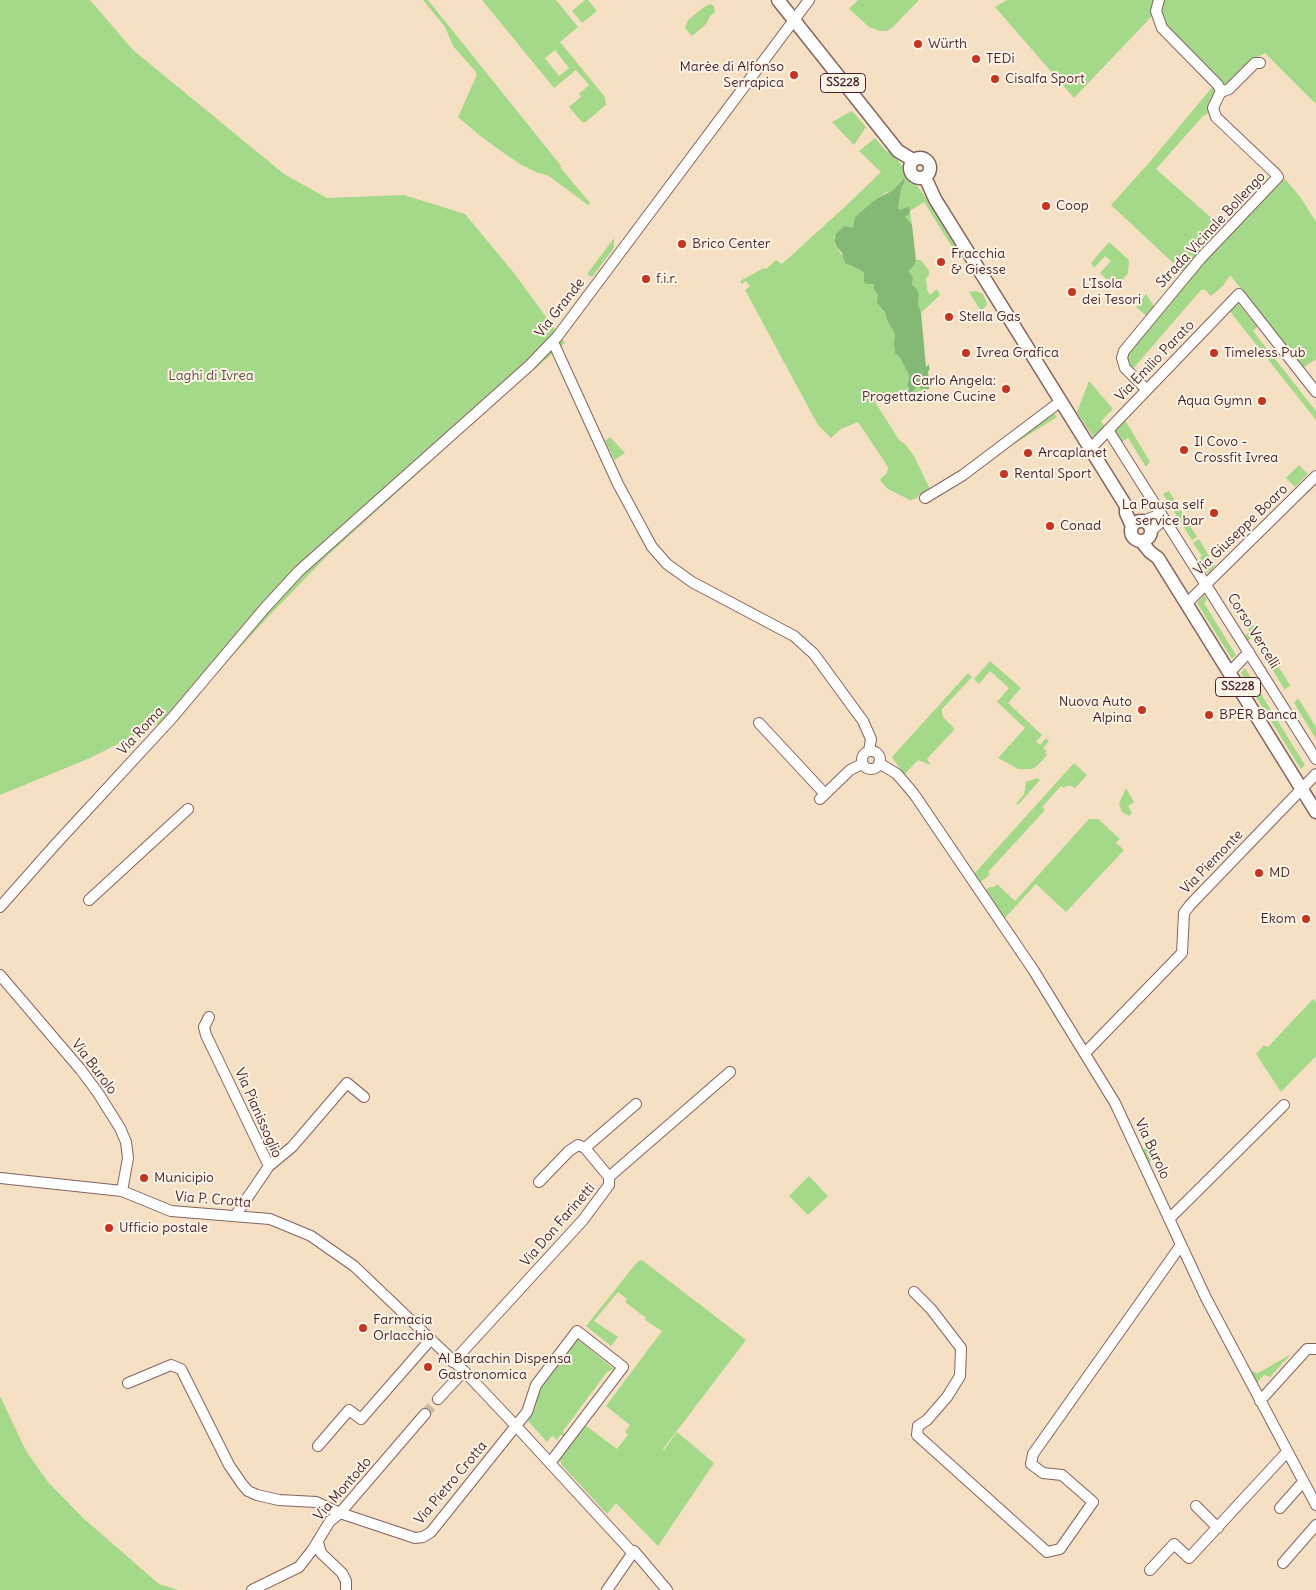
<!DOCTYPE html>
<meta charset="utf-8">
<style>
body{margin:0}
canvas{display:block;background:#f5e0c3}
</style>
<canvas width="1316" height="1590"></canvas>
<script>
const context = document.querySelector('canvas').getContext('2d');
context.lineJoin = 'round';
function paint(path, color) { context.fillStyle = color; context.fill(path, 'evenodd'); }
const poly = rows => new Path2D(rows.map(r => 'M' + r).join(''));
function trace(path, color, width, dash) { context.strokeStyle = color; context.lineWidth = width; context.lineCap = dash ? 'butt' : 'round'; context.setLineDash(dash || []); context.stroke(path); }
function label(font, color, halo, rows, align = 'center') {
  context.font = font + ' Delius,sans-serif'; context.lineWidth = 4; context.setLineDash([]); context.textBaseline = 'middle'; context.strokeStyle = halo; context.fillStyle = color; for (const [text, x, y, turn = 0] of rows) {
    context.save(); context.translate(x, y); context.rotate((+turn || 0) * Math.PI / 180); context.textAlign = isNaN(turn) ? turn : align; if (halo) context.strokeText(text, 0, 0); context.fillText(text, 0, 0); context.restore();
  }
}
paint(poly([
 [0,0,90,0,133,50,284,174,327,198,404,195,465,214,514,273,565,343,504,395,327,556,266,619,181,712,90,758,0,795],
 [423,0,428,0,562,167,560,167,590,203,588,205,549,176,536,172,520,164,498,149,479,135,458,117,476,77,476,72,453,46,445,27],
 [482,0,556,0,578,27,560,42,605,97,606,105,584,123,581,121,569,107,581,97,579,94,589,85,576,70,554,88],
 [555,50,569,68,559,76,545,58],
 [585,0,588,0,597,11,582,23,572,11],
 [858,0,919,0,893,27,887,31,880,31,869,27,849,9],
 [1007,0,1156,0,1153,15,1074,98,995,7],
 [1161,0,1316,0,1316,104,1265,53,1256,58,1225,88,1165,29,1159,6],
 [710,4,714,6,715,12,710,16,707,23,692,36,685,28,688,20,704,7],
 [1214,85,1217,92,1210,106,1209,113,1203,116,1156,169,1225,230,1184,273,1111,205,1148,164],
 [852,111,866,127,854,145,832,122],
 [875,138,887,152,890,150,927,199,956,245,955,248,961,259,960,260,924,202,910,211,916,260,921,260,929,271,929,275,926,278,927,290,930,295,937,289,940,295,921,313,926,367,929,364,930,370,928,371,929,389,875,402,899,440,906,445,914,456,930,489,921,494,917,498,910,500,888,489,881,482,880,479,887,473,888,467,858,422,841,429,831,438,818,425,745,290,750,286,746,281,742,284,740,281,764,268,766,269,776,260,782,264,849,203,881,172,859,151],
 [902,179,905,181,901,189,898,208,899,210,903,209,909,214,905,217,910,224,916,261,912,267,909,270,909,272,913,277,912,285,919,296,918,305,921,313,926,368,929,365,929,370,928,370,923,389,920,386,917,387,911,393,907,391,909,379,907,370,894,349,895,334,887,320,885,312,880,306,878,295,874,284,866,284,864,281,864,273,860,270,850,266,834,244,834,237,853,228,878,200,885,193,893,190],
 [1285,179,1301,198,1316,222,1316,359,1303,368,1230,275,1223,286,1211,296,1205,290,1201,290,1131,371,1126,357,1158,314,1233,228],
 [614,238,614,248,592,277,587,274],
 [1109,242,1129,260,1128,273,1116,288,1100,273,1111,261,1105,256,1094,268,1091,263],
 [976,291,983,294,986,301,987,305,981,311,969,292],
 [1146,294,1155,308,1148,317,1136,307],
 [1236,301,1257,327,1253,331,1316,411,1316,420,1228,309],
 [1089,381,1113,409,1101,421,1105,427,1094,438,1077,412],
 [1054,413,1057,417,1003,451,1049,416],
 [1125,420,1150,462,1146,467,1128,438,1122,442,1115,431],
 [610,437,625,453,615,460,605,441],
 [1299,465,1308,474,1295,487,1286,478],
 [1169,491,1197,537,1192,540,1163,494],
 [1199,539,1215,566,1208,574,1199,559,1202,556,1193,543],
 [1204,595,1207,600,1204,603,1236,655,1232,659,1197,603],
 [1237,600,1257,631,1248,641,1244,636,1250,632,1231,603],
 [1262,640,1290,685,1285,690,1257,645],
 [990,661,1021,688,1008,703,1042,735,1036,742,1040,745,1046,738,1049,741,1043,748,1047,751,1045,753,1047,755,1037,766,1032,769,1018,769,998,758,1025,728,997,702,1009,688,990,671,979,684,974,679],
 [1245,668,1305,765,1301,769,1241,673],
 [968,673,972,677,942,709,942,713,943,717,953,727,954,730,927,759,931,765,918,760,904,775,892,757],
 [1298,698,1316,727,1316,739,1294,703],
 [1074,763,1087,775,1075,788,1072,786,1066,786,1064,788,1061,786,1042,807,1045,810,988,872,990,874,979,884,973,875],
 [1037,778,1040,780,1018,805,1016,804,1024,794,1026,782],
 [1126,788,1134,802,1128,806,1132,813,1129,816,1122,812,1119,803],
 [1089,819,1098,819,1120,839,1116,843,1124,850,1066,912,1036,884,1004,919,984,891,990,887,994,887,997,884,1015,901],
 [1313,999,1316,1002,1316,1056,1281,1092,1256,1054,1264,1045,1268,1047],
 [1152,1145,1160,1154,1154,1160,1153,1159,1149,1163,1142,1150],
 [809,1176,828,1196,808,1215,789,1196],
 [642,1260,746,1340,663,1449,664,1450,677,1432,714,1463,658,1546,616,1503,607,1514,562,1465,560,1460,561,1456,585,1425,617,1449,628,1435,625,1432,630,1425,606,1406,662,1331,645,1320,646,1318,625,1302,627,1299,618,1292,594,1321,618,1337,611,1346,586,1326,638,1261],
 [576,1338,614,1369,607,1372,563,1431,565,1438,561,1434,557,1440,552,1436,547,1442,528,1421,533,1411,536,1392],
 [1291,1354,1270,1377,1264,1375,1255,1385,1249,1373,1252,1371,1257,1373,1262,1371],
 [0,1396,26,1451,48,1482,83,1518,159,1584,179,1590,0,1590]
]), '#a4d989');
paint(poly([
 [904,178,905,181,901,189,898,208,899,210,908,207,910,210,909,214,905,217,912,225,916,261,912,268,909,270,909,272,913,277,912,285,916,288,919,294,918,305,921,313,926,367,929,365,929,370,928,371,929,389,923,390,920,387,917,387,911,393,904,394,909,389,907,386,909,379,908,373,900,358,895,353,894,344,895,334,887,320,885,312,877,303,878,295,874,289,874,284,866,284,864,282,864,273,860,270,845,263,842,253,836,246,834,241,836,234,844,226,853,228,855,217,875,200,893,190]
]), '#83b975');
trace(poly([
 [425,1414,438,1399]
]), '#d3b9a5', 10, [10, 5]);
const minor = poly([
 [1221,92,1229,89,1255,63,1260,63],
 [553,342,618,484,652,547,667,564,692,582,794,636,814,654,863,721,871,739,869,751],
 [1147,390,1125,368,1122,358,1124,351,1201,258,1278,177,1276,174,1216,117,1213,108,1221,91,1218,85,1162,28,1156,11,1159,0],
 [1108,430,1316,759],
 [1091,448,1239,294,1316,392],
 [925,498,963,475,1061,401],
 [1143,521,1161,514],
 [1151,531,1164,519],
 [1186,604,1316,476],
 [1229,673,1249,652],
 [759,723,825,794],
 '862 760a9 9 0 1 1 18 0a9 9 0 1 1-18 0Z',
 [879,763,897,774,914,794,1034,971,1115,1103,1206,1298,1316,1505],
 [820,799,850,770,862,764],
 [89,900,188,809],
 [0,907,54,846,172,718,264,609,299,571,530,365,557,337,809,0],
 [0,975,81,1070,98,1093,120,1128,126,1142,128,1158,122,1191],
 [209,1017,204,1027,206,1035,269,1166,235,1216],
 [1085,1053,1182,953,1184,913,1190,905,1316,774],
 [585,1148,636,1104],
 [269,1166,292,1147,347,1083,364,1097],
 [0,1178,122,1191,171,1211,270,1219,311,1236,354,1266,464,1371,516,1426,630,1550,634,1551,667,1590],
 [539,1182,569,1151,578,1145,585,1148,609,1177],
 [1169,1219,1284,1105],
 [914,1292,931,1309,961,1348,960,1376,947,1397,927,1420,918,1426,917,1435,1047,1552,1060,1549,1093,1502,1062,1475,1043,1473,1031,1464,1033,1454,1181,1245],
 [453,1362,583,1220,609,1185,609,1177,730,1072],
 [128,1383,171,1365,181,1369,229,1465,242,1484,248,1491,257,1495,279,1500,316,1502,340,1513,415,1538,423,1537,431,1532,527,1412,536,1385,577,1331,623,1367,550,1463],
 [438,1399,464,1371],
 [1260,1401,1307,1349,1316,1349],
 [318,1446,349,1410,361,1419,431,1339],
 [1196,1506,1218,1528],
 [1280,1508,1303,1482],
 [318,1542,321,1553,342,1573,346,1581,346,1590],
 [1283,1563,1316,1525],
 [1150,1570,1174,1544,1189,1558,1287,1452],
 [252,1590,299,1567,313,1549,330,1521,340,1513,425,1414],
 [607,1590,634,1551]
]);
const major = poly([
 [778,0,898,151,913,160],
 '910 168a10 10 0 1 1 20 0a10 10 0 1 1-20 0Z',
 [925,177,935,199,1126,506,1126,513,1132,526],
 '1131 531a10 10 0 1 1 20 0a10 10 0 1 1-20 0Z',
 [1141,541,1150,552,1158,558,1316,812]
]);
trace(minor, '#866360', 12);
trace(major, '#866360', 15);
trace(minor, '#fff', 10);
trace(major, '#fff', 12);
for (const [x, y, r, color] of [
 [918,44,5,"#c8321e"],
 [976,59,5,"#c8321e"],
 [794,75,5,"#c8321e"],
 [995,79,5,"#c8321e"],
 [1046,206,5,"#c8321e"],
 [682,244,5,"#c8321e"],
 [941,262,5,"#c8321e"],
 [646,279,5,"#c8321e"],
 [1072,292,5,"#c8321e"],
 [949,317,5,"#c8321e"],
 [966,353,5,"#c8321e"],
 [1214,353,5,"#c8321e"],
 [1006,389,5,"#c8321e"],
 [1262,401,5,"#c8321e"],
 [1184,450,5,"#c8321e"],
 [1028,453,5,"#c8321e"],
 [1004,474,5,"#c8321e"],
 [1214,513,5,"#c8321e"],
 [1050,526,5,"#c8321e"],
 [1142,710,5,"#c8321e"],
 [1209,715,5,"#c8321e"],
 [1259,873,5,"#c8321e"],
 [1306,919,5,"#c8321e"],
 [144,1178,5,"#c8321e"],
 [109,1228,5,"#c8321e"],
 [363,1328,5,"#c8321e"],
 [428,1367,5,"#c8321e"]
]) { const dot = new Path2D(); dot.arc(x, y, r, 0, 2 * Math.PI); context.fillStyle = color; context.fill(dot); trace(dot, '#fcf5e5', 2); }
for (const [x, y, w] of [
 [843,83,45],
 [1238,687,45]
]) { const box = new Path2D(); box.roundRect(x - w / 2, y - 9.5, w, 19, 4); context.fillStyle = '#fcf5e5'; context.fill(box); trace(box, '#4a1f2b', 1); }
label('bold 12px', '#4a1f2b', null, [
 ["SS228",843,83],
 ["SS228",1238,687]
]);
label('14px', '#4a1f2b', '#fcf5e5', [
 ["Würth",928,44],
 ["TEDi",986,59],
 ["Marèe di Alfonso",784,67,"right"],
 ["Serrapica",784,83,"right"],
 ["Cisalfa Sport",1005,79],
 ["Coop",1056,206],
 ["Brico Center",692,244],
 ["Fracchia",951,254],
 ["& Giesse",951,270],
 ["f.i.r.",656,279],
 ["L'Isola",1082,284],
 ["dei Tesori",1082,300],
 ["Stella Gas",959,317],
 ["Ivrea Grafica",976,353],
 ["Timeless Pub",1224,353],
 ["Carlo Angela:",996,381,"right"],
 ["Progettazione Cucine",996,397,"right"],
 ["Aqua Gymn",1252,401,"right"],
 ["Il Covo -",1194,442],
 ["Crossfit Ivrea",1194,458],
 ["Arcaplanet",1038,453],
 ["Rental Sport",1014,474],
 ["La Pausa self",1204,505,"right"],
 ["service bar",1204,521,"right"],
 ["Conad",1060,526],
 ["Nuova Auto",1132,702,"right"],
 ["Alpina",1132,718,"right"],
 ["BPER Banca",1219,715],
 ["MD",1269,873],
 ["Ekom",1296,919,"right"],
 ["Municipio",154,1178],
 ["Ufficio postale",119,1228],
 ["Farmacia",373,1320],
 ["Orlacchio",373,1336],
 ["Al Barachin Dispensa",438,1359],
 ["Gastronomica",438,1375]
], 'left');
label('14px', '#4a1f2b', '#fcf5e5', [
 ["Strada Vicinale Bollengo",1211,230,-47],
 ["Via Grande",560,308,-52],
 ["Via Emilio Parato",1155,361,-46],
 ["Via Giuseppe Boaro",1241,530,-44],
 ["Corso Vercelli",1253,631,58],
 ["Via Roma",141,731,-47],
 ["Via Piemonte",1212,862,-46],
 ["Via Burolo",94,1067,53],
 ["Via Pianissoglio",258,1113,66],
 ["Via Burolo",1152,1149,65],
 ["Via P. Crotta",213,1200,5],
 ["Via Don Farinetti",558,1225,-49],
 ["Via Pietro Crotta",451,1483,-50],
 ["Via Montodo",343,1489,-49]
]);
label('14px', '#604e42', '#fcf5e5', [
 ["Laghi di Ivrea",211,376]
]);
</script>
